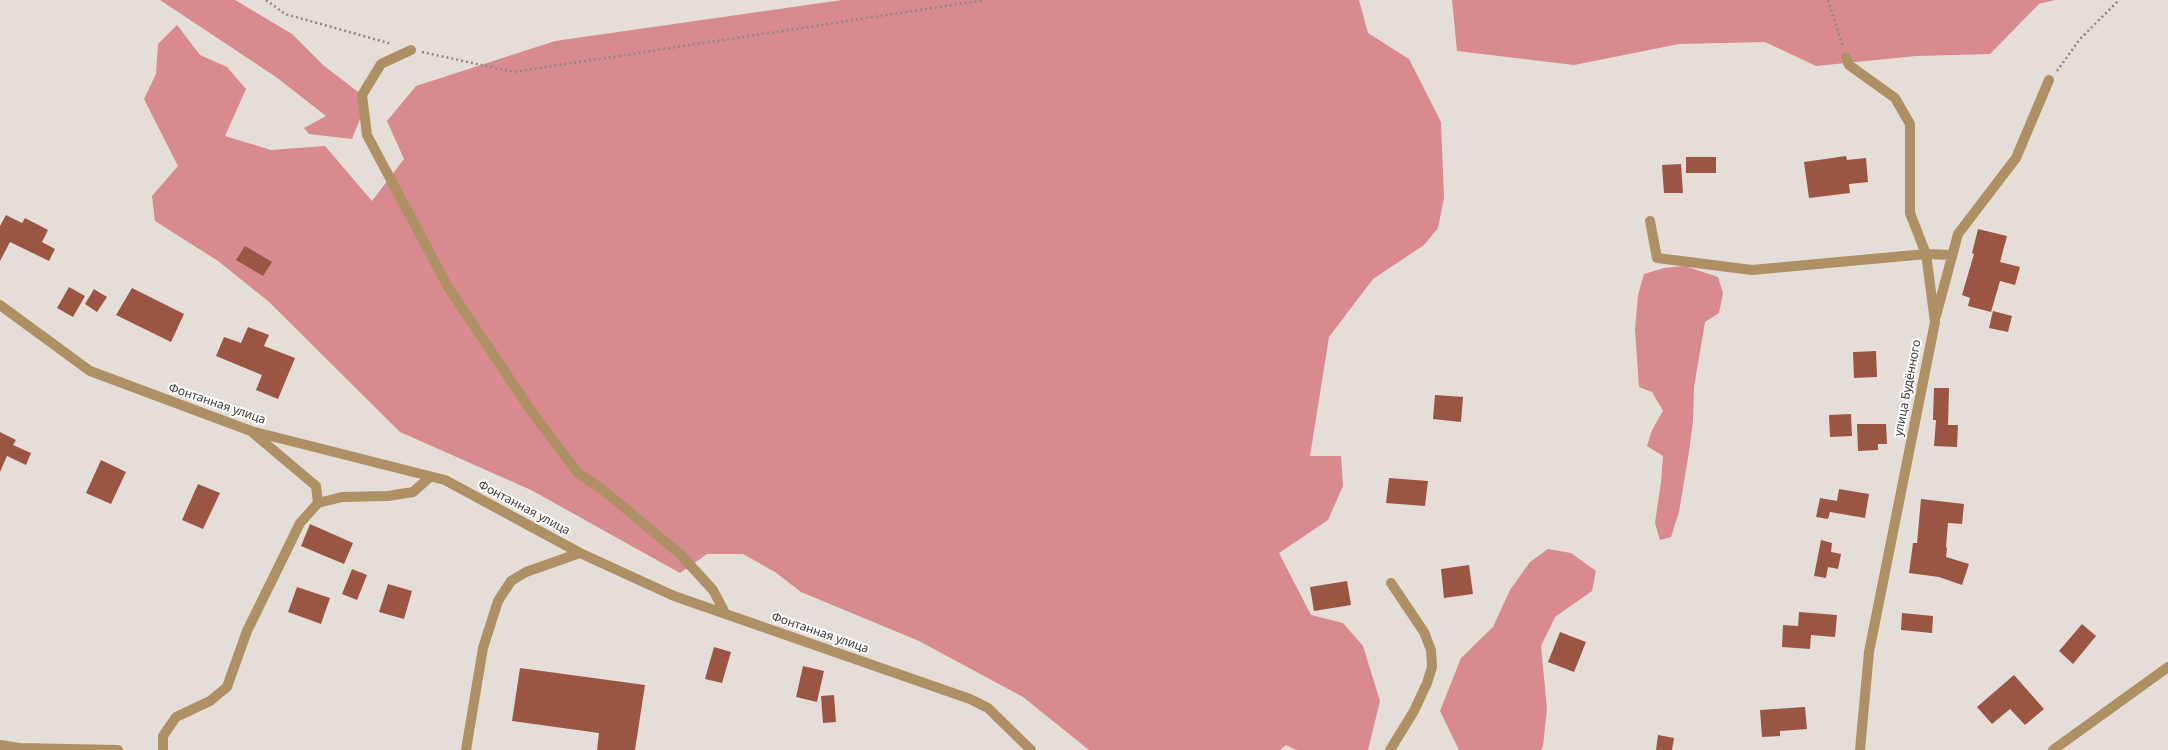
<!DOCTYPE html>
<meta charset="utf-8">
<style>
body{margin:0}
canvas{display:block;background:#e5ddd8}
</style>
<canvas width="2168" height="750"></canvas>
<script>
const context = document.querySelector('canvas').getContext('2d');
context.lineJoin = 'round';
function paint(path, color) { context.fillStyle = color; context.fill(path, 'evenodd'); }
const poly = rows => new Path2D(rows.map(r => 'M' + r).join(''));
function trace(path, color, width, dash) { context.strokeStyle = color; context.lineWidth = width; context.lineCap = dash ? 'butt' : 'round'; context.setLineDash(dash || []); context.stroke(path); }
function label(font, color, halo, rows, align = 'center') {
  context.font = font + ' "Noto Sans",sans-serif'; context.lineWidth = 4; context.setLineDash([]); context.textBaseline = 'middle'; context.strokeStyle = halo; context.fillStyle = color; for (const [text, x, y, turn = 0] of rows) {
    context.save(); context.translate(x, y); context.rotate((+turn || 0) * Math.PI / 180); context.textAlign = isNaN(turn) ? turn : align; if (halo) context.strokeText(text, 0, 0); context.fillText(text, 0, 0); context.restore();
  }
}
paint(poly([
 [160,0,235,0,292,34,323,65,362,95,364,109,352,139,309,134,304,128,326,116,276,77],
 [842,0,1359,0,1368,33,1409,59,1441,122,1444,198,1438,228,1424,245,1373,279,1329,337,1310,456,1341,456,1343,486,1328,520,1279,553,1311,615,1343,623,1363,646,1380,701,1368,750,1297,750,1286,745,1280,750,1089,750,1023,697,919,641,801,592,775,572,743,554,707,554,680,573,531,490,400,432,268,301,218,261,155,221,152,196,178,166,144,99,156,74,158,44,177,25,200,55,227,67,246,89,225,136,271,150,325,146,372,201,404,159,387,121,416,86,555,41],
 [1452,0,2055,0,2039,4,1990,54,1916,56,1816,66,1765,42,1679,44,1574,65,1457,51],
 [1685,266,1718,277,1723,293,1719,313,1705,322,1694,387,1693,421,1689,452,1679,512,1671,537,1660,540,1655,523,1661,482,1663,456,1647,446,1652,430,1663,411,1652,392,1639,387,1635,330,1638,295,1644,274,1664,268],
 [1548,549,1571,553,1596,571,1592,591,1555,617,1541,646,1547,709,1543,746,1541,750,1459,750,1440,711,1461,658,1493,627,1510,590,1530,562]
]), '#d88a8e');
paint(poly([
 [1846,156,1847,160,1866,158,1868,182,1849,184,1850,193,1809,198,1804,162],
 [1686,157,1716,157,1716,173,1686,173],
 [1681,164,1683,193,1664,193,1662,165],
 [6,215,22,223,25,218,48,230,42,242,55,249,49,261,10,242,0,261,0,226],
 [1978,229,2007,236,2000,262,2020,267,2015,285,2000,281,1991,312,1968,306,1970,298,1962,295,1974,254,1972,253],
 [245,246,272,262,263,276,236,260],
 [69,287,85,296,73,317,57,308],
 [132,288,184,314,171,342,116,315],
 [94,289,107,297,97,312,85,304],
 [1993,311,2012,316,2008,332,1989,328],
 [248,327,269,335,264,346,295,358,278,399,256,390,262,375,216,356,224,337,241,343],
 [1876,351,1877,377,1854,378,1853,352],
 [1934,388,1949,388,1948,425,1958,425,1957,447,1934,446,1936,420,1933,420],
 [1435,395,1463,397,1461,422,1433,419],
 [1851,414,1852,436,1830,437,1829,415],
 [1857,424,1886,424,1887,444,1878,444,1878,450,1858,451],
 [0,432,16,440,13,445,31,453,26,465,7,456,0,472],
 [101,460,126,472,111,504,86,493],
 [1389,478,1428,481,1425,506,1386,503],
 [198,484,220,493,203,529,182,520],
 [1839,489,1869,494,1865,518,1830,512,1828,519,1816,517,1820,498,1837,501],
 [1921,499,1964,504,1962,524,1948,523,1946,547,1947,548,1946,557,1969,564,1962,585,1939,577,1909,573,1913,543,1917,543],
 [310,524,353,543,344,564,301,546],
 [1821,540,1832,543,1831,552,1841,554,1838,569,1828,567,1826,578,1814,576],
 [1469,565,1473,594,1444,598,1441,569],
 [352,569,367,575,357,600,342,594],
 [1347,581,1351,605,1314,611,1310,587],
 [388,584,412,591,404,619,379,612],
 [297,587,330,598,321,624,288,612],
 [1799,612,1837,615,1835,637,1811,635,1810,649,1782,647,1783,625,1798,626],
 [1902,613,1933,616,1932,633,1901,630],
 [2082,624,2096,636,2073,664,2059,651],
 [1560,632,1586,642,1574,672,1548,662],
 [714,647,731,652,722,683,705,679],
 [803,666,824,671,817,702,796,697],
 [520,668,645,685,635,750,597,750,599,733,512,721],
 [2014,675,2044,709,2025,725,2010,709,1992,724,1977,707],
 [834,695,836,722,823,723,821,696],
 [1805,707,1807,729,1780,731,1780,736,1762,737,1760,710],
 [1658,735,1674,738,1672,750,1656,750]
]), '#9a5643');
trace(poly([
 [266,0,285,14,392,44],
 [1828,0,1843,47],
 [422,52,514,72,984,0],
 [2057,71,2080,39,2119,0]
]), '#8e8985', 2.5, [2, 3]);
trace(poly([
 [411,50,381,64,362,95,367,135,448,287,534,415,578,473,603,490,680,554,713,590,725,613],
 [1846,58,1849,65,1895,98,1910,124,1910,213,1926,254,1935,322,1869,652,1860,750],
 [1650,221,1657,258,1752,270,1926,254,1952,255],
 [0,305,90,371,251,431,445,480,580,553,674,596,970,699,988,708,1031,750],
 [1936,316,1958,234,2016,158,2049,80],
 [253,433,316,486,318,503],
 [0,745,20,748,118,750],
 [163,750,163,736,176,717,210,701,227,687,247,631,279,566,300,523,318,503,342,497,388,496,413,492,430,477],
 [466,750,483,648,498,601,511,581,526,572,580,553],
 [1390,750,1414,711,1427,683,1432,667,1431,650,1424,632,1391,583],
 [2053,750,2168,667]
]), '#af9065', 10);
label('12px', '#3f3c3a', '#fff', [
 ["улица Будённого",1908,388,-79],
 ["Фонтанная улица",217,404,19],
 ["Фонтанная улица",524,508,28],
 ["Фонтанная улица",820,633,19]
]);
</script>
